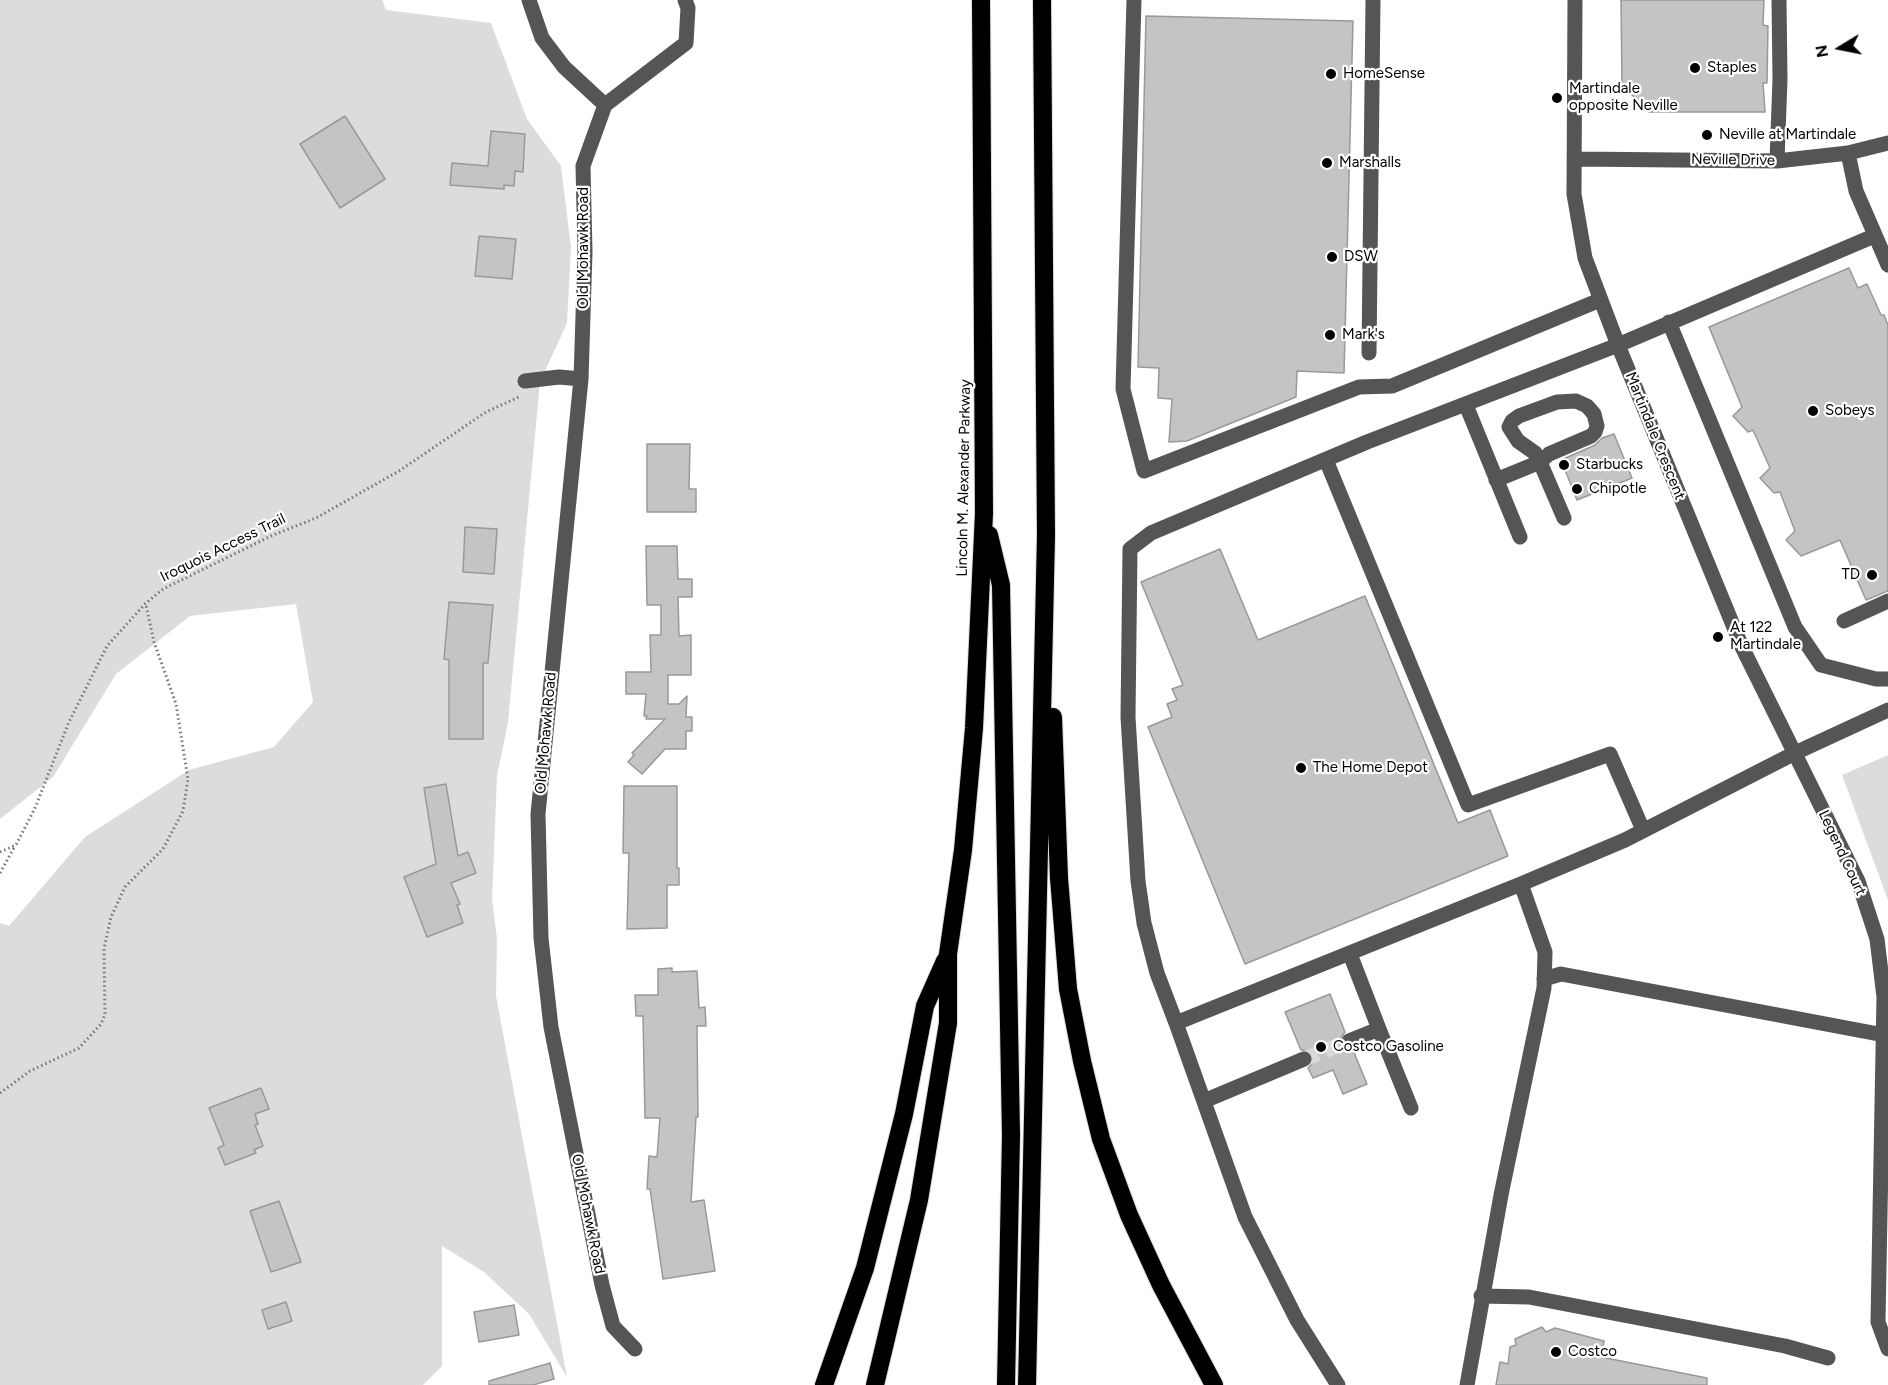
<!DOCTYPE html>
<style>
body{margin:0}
#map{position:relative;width:1888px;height:1385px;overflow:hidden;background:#fff;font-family:Figtree,sans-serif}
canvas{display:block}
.north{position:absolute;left:1810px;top:18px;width:60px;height:60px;-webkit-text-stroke:4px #fff;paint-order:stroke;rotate:260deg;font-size:16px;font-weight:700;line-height:24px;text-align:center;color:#000}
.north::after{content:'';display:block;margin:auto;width:21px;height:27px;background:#000;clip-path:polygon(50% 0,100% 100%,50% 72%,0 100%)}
</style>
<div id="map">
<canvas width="1888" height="1385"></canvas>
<div class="north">N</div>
</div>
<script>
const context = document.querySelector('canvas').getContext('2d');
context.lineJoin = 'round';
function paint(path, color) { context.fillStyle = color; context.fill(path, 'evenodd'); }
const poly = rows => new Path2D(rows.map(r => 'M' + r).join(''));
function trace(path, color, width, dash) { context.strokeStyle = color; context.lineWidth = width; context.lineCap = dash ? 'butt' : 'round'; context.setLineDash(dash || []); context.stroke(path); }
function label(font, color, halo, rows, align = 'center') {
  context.font = font + ' Figtree,sans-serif'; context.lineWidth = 4.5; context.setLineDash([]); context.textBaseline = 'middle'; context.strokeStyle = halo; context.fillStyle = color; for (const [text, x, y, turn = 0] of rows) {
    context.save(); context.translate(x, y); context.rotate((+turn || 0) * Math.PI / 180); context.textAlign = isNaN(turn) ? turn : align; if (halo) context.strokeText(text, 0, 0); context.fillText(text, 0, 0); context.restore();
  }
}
paint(poly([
 [0,0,382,0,386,10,491,23,527,119,561,166,571,248,567,323,540,382,508,722,497,776,492,899,497,939,496,996,567,1377,529,1314,484,1272,442,1246,442,1366,423,1385,0,1385,0,923,9,926,85,837,189,770,274,747,313,702,296,604,190,616,116,674,53,777,0,819],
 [1888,755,1888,900,1842,775]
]), '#dcdcdc');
const building = poly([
 [1621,0,1764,0,1763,25,1768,26,1767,83,1763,83,1765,112,1649,112,1622,85,1621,0],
 [1146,16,1353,21,1344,373,1297,371,1296,397,1187,441,1169,442,1172,399,1158,398,1159,368,1138,367,1146,16],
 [345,116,385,179,340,208,300,144,345,116],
 [491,131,525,134,523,172,515,171,514,186,504,185,504,189,450,185,452,163,488,166,491,131],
 [479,236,516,239,512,279,475,276,479,236],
 [1849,268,1858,288,1867,284,1881,315,1884,315,1888,325,1888,591,1866,600,1840,540,1801,556,1786,540,1795,531,1780,492,1774,493,1760,478,1770,468,1753,430,1748,432,1733,416,1742,407,1709,327,1849,268],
 [1614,434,1632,478,1577,500,1561,460,1595,445,1602,438,1614,434],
 [647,444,690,444,689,489,696,489,696,512,647,512,647,444],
 [465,527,497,529,494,574,463,572,465,527],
 [646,546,677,546,678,579,692,579,692,597,678,597,679,636,691,635,691,675,668,675,668,704,679,704,687,696,686,717,692,717,692,731,686,731,686,749,665,749,642,774,628,762,634,755,632,753,665,719,646,719,647,716,644,716,646,694,626,694,626,672,651,672,650,635,661,635,661,605,647,605,646,546],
 [1220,549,1258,640,1365,596,1458,823,1490,810,1508,856,1245,964,1148,727,1172,717,1167,704,1177,700,1172,689,1183,685,1141,582,1220,549],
 [449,602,493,605,488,663,483,663,483,739,449,739,449,660,444,659,449,602],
 [446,784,458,856,468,852,476,873,451,883,460,904,457,905,463,923,427,937,404,877,436,864,424,788,446,784],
 [624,786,677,786,677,868,679,868,679,885,667,885,667,928,627,929,629,853,623,853,624,786],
 [672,968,672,972,697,971,699,1008,705,1007,706,1026,697,1026,698,1117,696,1117,691,1202,704,1200,715,1271,663,1279,650,1189,647,1189,649,1156,657,1157,660,1118,645,1118,643,1016,636,1016,635,995,658,995,658,969,672,968],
 [1330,994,1345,1032,1340,1039,1340,1045,1347,1050,1353,1050,1367,1084,1343,1094,1333,1070,1313,1078,1308,1068,1312,1064,1313,1056,1309,1051,1301,1050,1285,1012,1330,994],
 [261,1088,269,1109,255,1114,258,1124,255,1125,263,1146,254,1150,256,1153,225,1165,218,1148,224,1145,209,1108,261,1088],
 [279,1201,301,1262,271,1272,250,1211,279,1201],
 [286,1302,292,1321,268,1329,262,1310,286,1302],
 [514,1305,519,1335,479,1342,474,1312,514,1305],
 [1542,1327,1546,1332,1555,1328,1604,1341,1601,1357,1707,1378,1707,1385,1496,1385,1500,1362,1508,1364,1510,1347,1516,1345,1515,1339,1542,1327],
 [550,1363,554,1379,533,1385,489,1385,489,1381,550,1363]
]);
paint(building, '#c4c4c4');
trace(building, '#999', 1.5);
trace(poly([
 [1304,1059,1349,1041]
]), '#d9d9d9', 15, [15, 8]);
const highway = poly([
 [989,535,1001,585,1011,1135,1006,1385],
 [1053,717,1059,878,1068,989,1082,1061,1101,1139,1129,1215,1161,1285,1214,1385],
 [824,1385,865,1268,904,1114,925,1006,945,961],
 [875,1385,919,1200,948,1023,948,954,963,850,974,728,984,513,981,0],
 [1027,1385,1046,535,1042,0]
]);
trace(highway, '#dbdbdb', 20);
trace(poly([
 [0,852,16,845,35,808,69,722,107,646,145,604,163,589,271,536,316,518,399,471,486,412,521,396],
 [0,873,15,846],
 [0,1093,30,1071,79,1048,101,1024,105,1014,104,949,111,917,125,887,163,849,183,811,188,779,176,704,154,642,146,605]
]), '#777', 3, [1.5, 3]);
trace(poly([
 [529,0,542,38,564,67,605,105],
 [1134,0,1123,389,1144,471,1359,387,1392,386,1600,300],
 [1575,0,1574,194,1585,258,1618,345,1742,647,1858,881,1877,939,1884,997,1878,1322,1888,1349],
 [1848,153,1856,191,1888,265],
 [1576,159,1777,161,1848,153,1888,143],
 [1777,161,1780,79,1779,0],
 [1874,236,1618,345,1367,442,1151,533,1130,549,1128,717,1138,881,1144,923,1157,973,1176,1023,1521,884,1625,840,1795,753,1888,710],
 [1669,322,1795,627,1821,665,1876,679,1888,679],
 [1369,353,1373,0],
 [525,381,559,377,581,379],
 [1466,405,1520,537],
 [1326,460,1468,805,1610,754,1643,830],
 [1496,480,1540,462,1549,454,1591,436,1595,432,1597,426,1594,414,1587,406,1576,401,1557,402,1519,416,1512,421,1509,427,1518,441,1535,453,1540,462,1564,518],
 [1844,621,1888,601],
 [1544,979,1561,974,1884,1035],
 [1176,1023,1245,1217,1297,1320,1338,1385],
 [1379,1029,1411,1108],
 [1349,1041,1379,1029,1350,954],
 [1204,1101,1304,1059],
 [1481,1296,1529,1297,1785,1346,1828,1358],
 [635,1349,613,1326,602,1285,551,1027,541,938,538,814,581,379,585,252,583,166,605,105,686,43,688,8,685,0],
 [1467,1385,1501,1195,1544,988,1545,952,1521,884]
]), '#555', 15);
trace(highway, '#000', 18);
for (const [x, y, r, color] of [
 [1695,68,6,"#000"],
 [1331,74,6,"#000"],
 [1557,98,6,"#000"],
 [1707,135,6,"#000"],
 [1327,163,6,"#000"],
 [1332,257,6,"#000"],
 [1330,335,6,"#000"],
 [1813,411,6,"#000"],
 [1564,465,6,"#000"],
 [1577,489,6,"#000"],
 [1872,575,6,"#000"],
 [1718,637,6,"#000"],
 [1301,768,6,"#000"],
 [1321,1047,6,"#000"],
 [1556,1352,6,"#000"]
]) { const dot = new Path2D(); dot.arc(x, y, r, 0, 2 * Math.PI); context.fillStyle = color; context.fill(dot); trace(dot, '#fff', 2); }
label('15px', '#000', '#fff', [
 ["Staples",1707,68],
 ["HomeSense",1343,74],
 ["Martindale",1569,89],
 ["opposite Neville",1569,106],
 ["Neville at Martindale",1719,135],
 ["Marshalls",1339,163],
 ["DSW",1344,257],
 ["Mark's",1342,335],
 ["Sobeys",1825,411],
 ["Starbucks",1576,465],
 ["Chipotle",1589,489],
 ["TD",1860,575,"right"],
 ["At 122",1730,628],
 ["Martindale",1730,645],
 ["The Home Depot",1313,768],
 ["Costco Gasoline",1333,1047],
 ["Costco",1568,1352]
], 'left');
label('15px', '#000', '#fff', [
 ["Neville Drive",1733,160,1],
 ["Old Mohawk Road",584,248,-90],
 ["Martindale Crescent",1655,436,68],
 ["Lincoln M. Alexander Parkway",964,478,-89],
 ["Iroquois Access Trail",223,548,-26],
 ["Old Mohawk Road",546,733,-85],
 ["Legend Court",1842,853,65],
 ["Old Mohawk Road",588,1214,79]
]);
</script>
